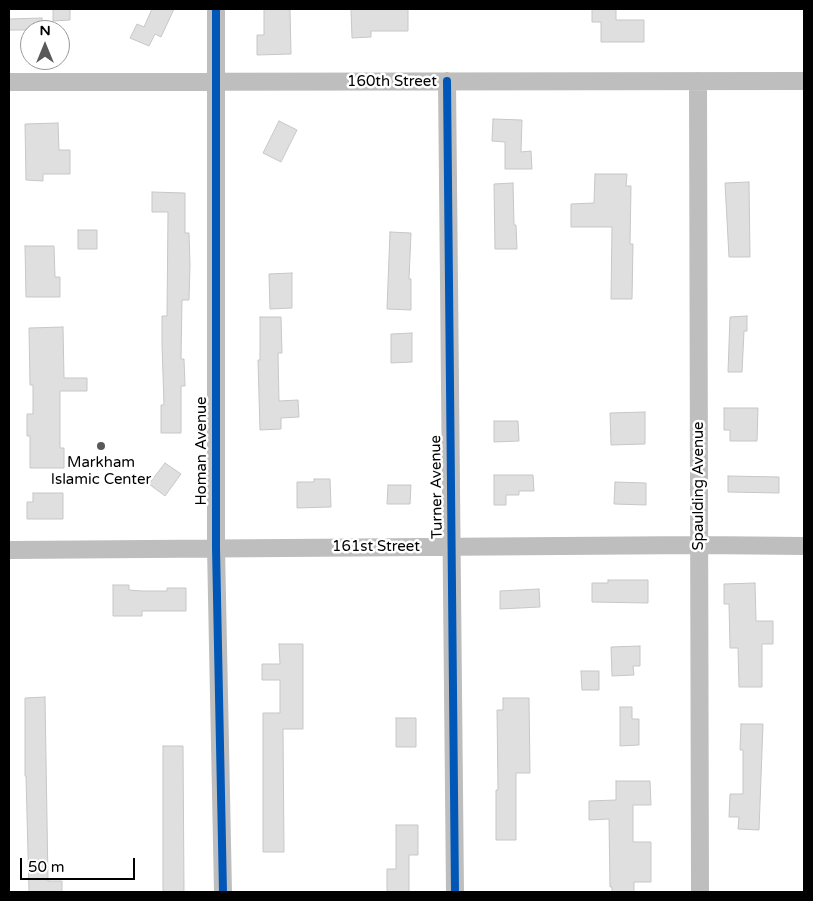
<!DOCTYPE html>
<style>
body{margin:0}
#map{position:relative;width:813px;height:901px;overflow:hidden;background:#fff;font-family:"Varela Round",sans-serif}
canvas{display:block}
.frame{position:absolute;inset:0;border:10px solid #000;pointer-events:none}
.north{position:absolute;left:20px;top:20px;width:50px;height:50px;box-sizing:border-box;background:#fff;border:1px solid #999;border-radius:50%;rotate:0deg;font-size:14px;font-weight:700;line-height:20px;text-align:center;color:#000}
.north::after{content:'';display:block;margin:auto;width:18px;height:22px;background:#595959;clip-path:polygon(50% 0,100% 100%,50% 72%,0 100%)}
.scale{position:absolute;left:20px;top:858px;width:115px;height:22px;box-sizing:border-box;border:2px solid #000;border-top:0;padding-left:6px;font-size:15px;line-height:18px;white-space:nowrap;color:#000;-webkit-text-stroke:4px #fff;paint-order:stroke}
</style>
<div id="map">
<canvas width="813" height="901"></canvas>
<div class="frame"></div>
<div class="north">N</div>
<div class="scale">50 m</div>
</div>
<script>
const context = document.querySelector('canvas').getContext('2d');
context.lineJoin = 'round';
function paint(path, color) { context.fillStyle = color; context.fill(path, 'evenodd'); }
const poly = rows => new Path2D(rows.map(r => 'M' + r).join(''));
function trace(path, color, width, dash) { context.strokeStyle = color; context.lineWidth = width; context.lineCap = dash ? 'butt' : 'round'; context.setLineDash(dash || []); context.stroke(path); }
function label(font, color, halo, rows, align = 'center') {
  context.font = font + ' "Varela Round",sans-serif'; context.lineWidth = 5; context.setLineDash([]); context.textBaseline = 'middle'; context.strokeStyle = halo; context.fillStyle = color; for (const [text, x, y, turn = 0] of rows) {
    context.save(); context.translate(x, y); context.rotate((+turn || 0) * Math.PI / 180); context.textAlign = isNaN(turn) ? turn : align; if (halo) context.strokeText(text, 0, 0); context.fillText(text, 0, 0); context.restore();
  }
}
const building = poly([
 [53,9,70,9,70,20,53,21,53,9],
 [152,9,174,9,161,37,155,34,149,46,130,38,137,24,144,27,152,9],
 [264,9,290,9,291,54,257,55,257,35,264,35,264,9],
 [351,9,408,9,408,31,371,31,371,37,352,38,351,9],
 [592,9,616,9,616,20,644,20,644,42,601,42,601,22,592,22,592,9],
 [42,18,42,30,9,30,9,19,42,18],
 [493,119,522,120,521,152,531,151,532,169,505,169,505,142,492,141,493,119],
 [279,121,297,130,281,162,263,153,279,121],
 [58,123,59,150,70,150,70,174,43,174,43,181,26,180,25,124,58,123],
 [595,174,627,174,626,186,631,186,630,244,633,244,632,299,611,299,612,227,571,227,571,204,594,203,595,174],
 [749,182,750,257,729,257,725,183,749,182],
 [513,183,514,225,516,225,517,249,495,249,494,184,513,183],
 [152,192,185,193,185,233,189,233,190,264,189,300,182,300,181,359,184,359,185,386,181,386,181,433,161,433,161,405,164,405,162,345,162,316,167,316,168,212,152,212,152,192],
 [78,230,97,230,97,249,78,249,78,230],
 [390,232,411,233,409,279,411,279,411,310,387,309,390,232],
 [25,246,54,246,55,277,60,277,60,297,26,297,25,246],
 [292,273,292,308,270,309,269,274,292,273],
 [747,316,747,331,744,331,742,372,728,372,730,317,747,316],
 [260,317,281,317,282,353,278,353,279,401,298,400,299,417,281,418,281,429,260,430,258,360,260,360,260,317],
 [63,327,64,378,87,378,87,391,60,391,60,448,64,448,64,468,30,468,30,436,27,436,27,414,33,414,33,385,30,385,29,328,63,327],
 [412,333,412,362,391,363,391,334,412,333],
 [724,408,758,408,757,441,730,441,730,430,724,430,724,408],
 [645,412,645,444,611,445,610,413,645,412],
 [494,421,518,421,519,441,494,442,494,421],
 [165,463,181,474,165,496,149,484,165,463],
 [494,475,533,475,534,491,519,491,519,495,506,495,506,505,494,505,494,475],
 [728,476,779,477,779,493,728,492,728,476],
 [314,479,330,479,331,507,297,508,297,482,314,482,314,479],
 [615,482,646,483,646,505,614,504,615,482],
 [388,485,411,485,410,504,387,504,388,485],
 [33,493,63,493,63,519,27,519,27,502,33,502,33,493],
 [608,580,648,580,648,603,592,602,592,583,608,583,608,580],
 [755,583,756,621,773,621,773,644,762,644,762,687,739,687,738,648,730,648,729,604,724,604,724,584,755,583],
 [113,585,129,585,129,590,142,591,167,591,167,588,186,588,186,611,142,611,142,616,113,616,113,585],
 [539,589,540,607,500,609,500,591,539,589],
 [279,644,303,644,303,729,283,729,284,852,263,852,263,713,280,713,280,680,262,680,262,664,280,664,279,644],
 [640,646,640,666,633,666,634,675,612,676,611,647,640,646],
 [581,671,599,671,599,690,582,690,581,671],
 [45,697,48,881,62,881,62,892,29,892,26,776,25,776,25,698,45,697],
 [503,698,529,698,530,773,516,773,516,840,496,840,496,790,498,790,497,710,503,710,503,698],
 [620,707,632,707,632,719,639,719,639,745,620,746,620,707],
 [396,718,416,718,416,747,396,747,396,718],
 [741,724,763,724,759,830,738,829,739,817,729,817,730,794,743,794,743,750,740,750,741,724],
 [163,746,183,746,184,892,163,892,163,746],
 [616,781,650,781,651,805,633,805,633,842,651,842,651,882,634,882,634,892,612,892,612,887,610,887,609,819,589,820,589,801,616,800,616,781],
 [396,825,418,825,418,855,409,855,409,892,387,892,387,869,396,869,396,825]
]);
paint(building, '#dfdfdf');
trace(building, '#c7c7c7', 1);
trace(poly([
 [216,9,216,548,223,892],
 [447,81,455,892],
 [698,81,700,892],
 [9,82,804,81],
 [9,550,699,545,804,546]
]), '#bebebe', 18);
trace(poly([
 [216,9,216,548,223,892],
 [447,81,455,892]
]), '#0057b8', 8);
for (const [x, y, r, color] of [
 [101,446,5,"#595959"]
]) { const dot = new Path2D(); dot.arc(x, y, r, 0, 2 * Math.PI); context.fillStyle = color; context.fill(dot); trace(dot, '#fff', 2); }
label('15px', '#000', '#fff', [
 ["160th Street",392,82],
 ["Homan Avenue",202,451,-90],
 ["Spaulding Avenue",699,486,-90],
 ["Turner Avenue",437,487,-91],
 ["161st Street",376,547]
]);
label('15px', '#000', '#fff', [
 ["Markham",101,463],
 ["Islamic Center",101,480]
]);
</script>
